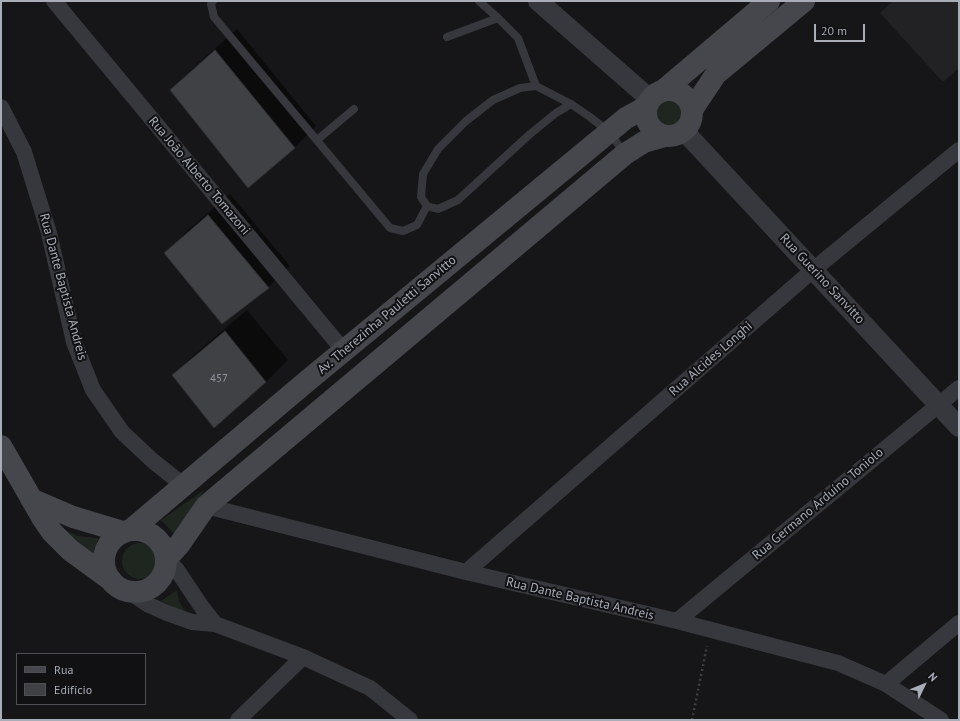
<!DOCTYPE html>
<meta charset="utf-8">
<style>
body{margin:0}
#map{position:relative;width:960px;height:721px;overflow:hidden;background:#161618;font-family:"PT Sans",sans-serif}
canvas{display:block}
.frame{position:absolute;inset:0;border:2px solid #a8adb8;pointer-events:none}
.legend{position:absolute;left:16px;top:653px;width:130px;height:52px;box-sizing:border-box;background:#111113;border:1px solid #4d4f55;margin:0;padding:5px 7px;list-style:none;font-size:12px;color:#a8adb8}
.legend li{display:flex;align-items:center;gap:8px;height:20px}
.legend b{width:20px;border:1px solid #4d4f55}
.north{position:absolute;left:904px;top:665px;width:40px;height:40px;-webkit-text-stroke:3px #111113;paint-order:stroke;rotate:47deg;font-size:11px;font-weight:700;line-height:16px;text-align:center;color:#a8adb8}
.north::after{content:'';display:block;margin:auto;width:14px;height:18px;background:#a8adb8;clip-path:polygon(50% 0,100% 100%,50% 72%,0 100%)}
.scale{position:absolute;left:814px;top:24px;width:51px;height:18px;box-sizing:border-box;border:2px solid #a8adb8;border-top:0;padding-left:5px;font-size:12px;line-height:14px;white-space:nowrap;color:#a8adb8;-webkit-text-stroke:3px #111113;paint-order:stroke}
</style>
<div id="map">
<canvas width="960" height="721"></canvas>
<div class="frame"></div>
<ul class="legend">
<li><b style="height:5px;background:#45474d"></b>Rua</li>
<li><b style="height:11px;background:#404145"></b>Edifício</li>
</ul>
<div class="north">N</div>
<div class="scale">20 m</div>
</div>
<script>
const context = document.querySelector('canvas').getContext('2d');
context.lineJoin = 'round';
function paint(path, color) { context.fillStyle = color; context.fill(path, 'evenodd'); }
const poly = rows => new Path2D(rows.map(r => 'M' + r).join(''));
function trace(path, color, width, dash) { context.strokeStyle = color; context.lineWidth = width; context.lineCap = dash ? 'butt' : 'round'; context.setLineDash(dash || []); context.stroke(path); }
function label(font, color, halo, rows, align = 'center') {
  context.font = font + ' "PT Sans",sans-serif'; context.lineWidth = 4; context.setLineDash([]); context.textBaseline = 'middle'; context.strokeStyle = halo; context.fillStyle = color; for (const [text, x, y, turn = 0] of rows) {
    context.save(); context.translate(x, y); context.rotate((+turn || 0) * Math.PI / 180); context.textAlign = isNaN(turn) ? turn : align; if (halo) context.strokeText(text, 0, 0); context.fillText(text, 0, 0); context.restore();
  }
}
paint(poly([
 [893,1,959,1,959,68,943,82,880,13]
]), '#222225');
paint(poly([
 '656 113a13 13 0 1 1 26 0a13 13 0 1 1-26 0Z',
 [204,490,175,535,161,520],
 [55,526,78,536,98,538,93,560],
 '122 561a18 18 0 1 1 36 0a18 18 0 1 1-36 0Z',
 [177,590,179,601,186,613,161,601]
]), '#1e261f');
paint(poly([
 [237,29,316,126,294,148,171,90,193,68],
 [230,194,290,266,268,287,166,253,187,231],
 [247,310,288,360,266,382,214,426,173,375,195,354]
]), '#0007');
const building = poly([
 [215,50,295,148,248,188,170,90,215,50],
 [208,215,269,288,222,324,164,253,208,215],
 [225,331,266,382,214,428,172,375,225,331]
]);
paint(building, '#404145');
trace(building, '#303034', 1);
trace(poly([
 [692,720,707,646]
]), '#3d3f44', 2.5, [2, 3]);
trace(poly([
 [213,1,211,4,214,17,390,228,403,231,417,225,427,206],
 [479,1,498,18,518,38,536,86],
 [447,37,498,18],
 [571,104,556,113,530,134,458,200,438,209,427,206,421,197,423,174,438,149,466,121,493,100,520,88,536,86,571,104,590,117,609,132,625,154],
 [317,140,354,109]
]), '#37383d', 8);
trace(poly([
 [54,1,344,351],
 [1,107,24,152,49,233,74,342,93,390,122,432,153,461,183,485],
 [206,506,466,572,677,621,838,663,886,684,941,720],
 [167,560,177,570,201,606,215,624],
 [466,572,813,270,959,150],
 [128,591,149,605,167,613,192,622,215,624,303,657,370,688,410,720],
 [677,621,959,388],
 [886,684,959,623],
 [238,720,303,657]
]), '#37383d', 16);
trace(poly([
 [538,1,650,99],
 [684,131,959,427]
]), '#37383d', 20);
trace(poly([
 '646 113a23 23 0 1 1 46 0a23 23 0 1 1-46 0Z',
 [664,90,769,1],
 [692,110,716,74,804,1],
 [1,446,43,519,52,532,70,550,111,580],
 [31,499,73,517,123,532],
 [132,529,306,382,609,132,626,118,646,107],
 '104 561a31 31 0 1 1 62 0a31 31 0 1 1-62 0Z',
 [167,558,179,545,206,506,625,154,644,142,665,136]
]), '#45474d', 22);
label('11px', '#8e929b', null, [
 ["457",219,379]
]);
label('13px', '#a8adb8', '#111113', [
 ["Rua João Alberto Tomazoni",199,176,50],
 ["Rua Guerino Sanvitto",822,279,47],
 ["Rua Dante Baptista Andreis",63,287,75],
 ["Av. Therezinha Pauletti Sanvitto",387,315,-40],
 ["Rua Alcides Longhi",711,359,-41],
 ["Rua Germano Arduíno Toniolo",818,504,-40],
 ["Rua Dante Baptista Andreis",580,599,13]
]);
</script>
